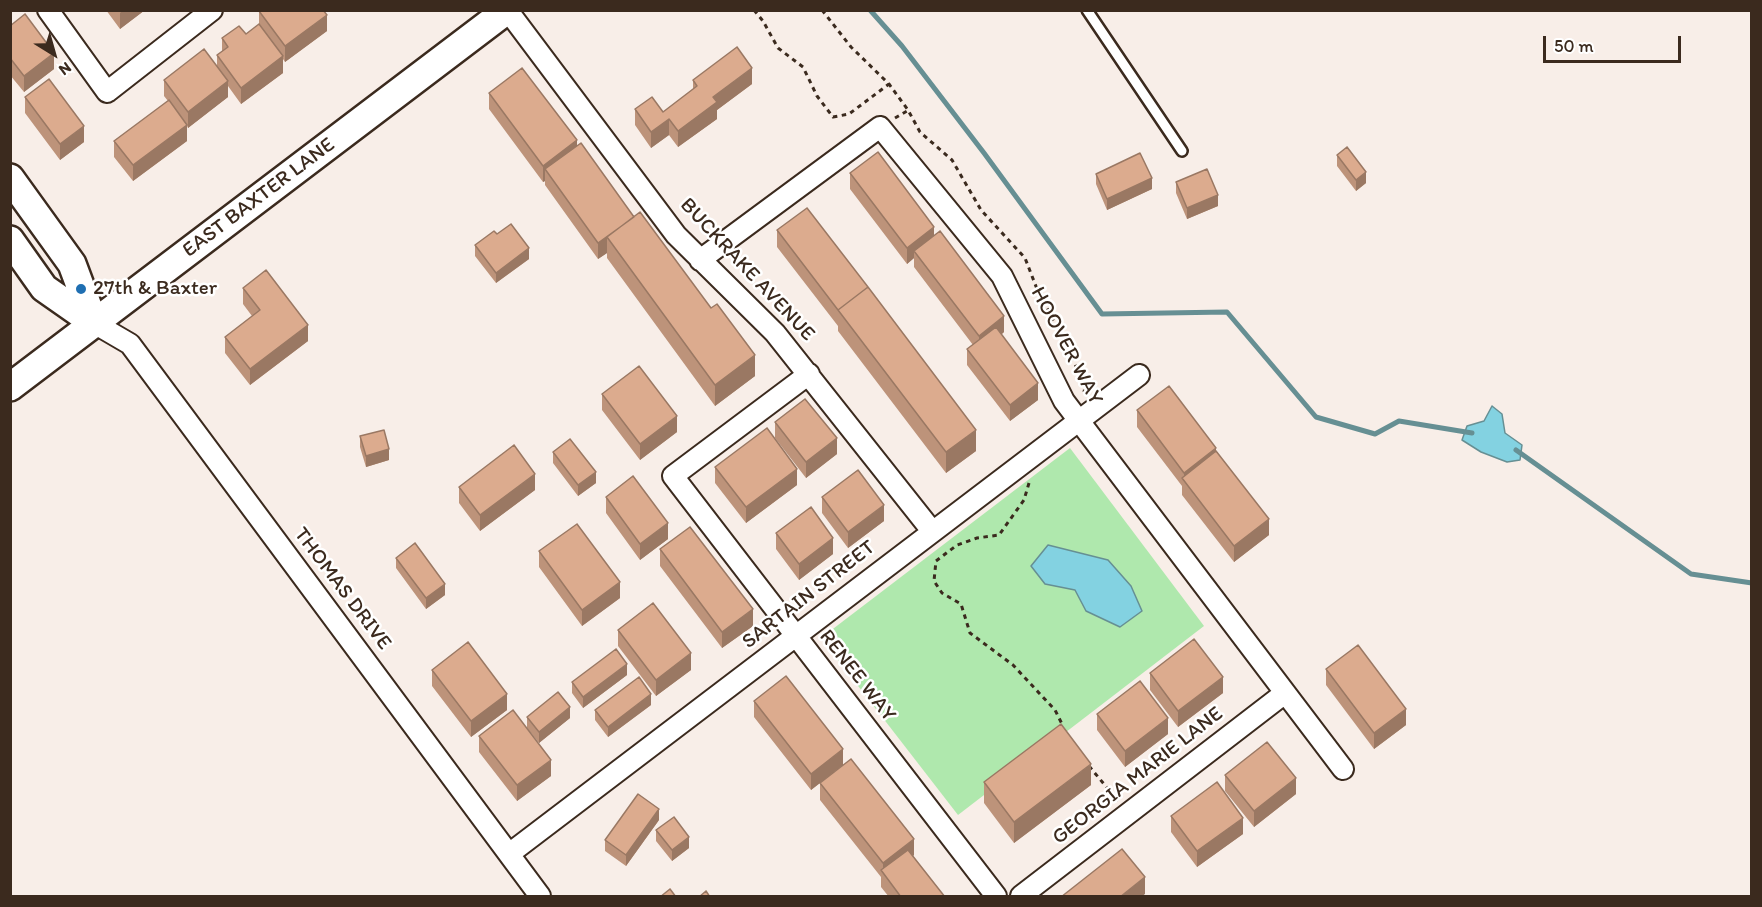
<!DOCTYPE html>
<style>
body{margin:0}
#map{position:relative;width:1762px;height:907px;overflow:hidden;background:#f8eee8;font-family:Itim,sans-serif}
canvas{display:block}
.frame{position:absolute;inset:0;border:12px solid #3b2a1e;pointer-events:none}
.north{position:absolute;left:24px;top:24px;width:60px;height:60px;-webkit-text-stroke:4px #fff;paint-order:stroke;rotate:143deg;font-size:16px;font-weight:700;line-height:24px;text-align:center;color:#3b2a1e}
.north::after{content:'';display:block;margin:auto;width:21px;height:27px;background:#3b2a1e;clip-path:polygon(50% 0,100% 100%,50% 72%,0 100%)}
.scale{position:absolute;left:1543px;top:36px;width:138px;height:27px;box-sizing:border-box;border:3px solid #3b2a1e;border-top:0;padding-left:8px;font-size:18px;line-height:21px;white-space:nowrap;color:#3b2a1e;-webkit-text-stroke:4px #fff;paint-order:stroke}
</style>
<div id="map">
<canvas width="1762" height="907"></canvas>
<div class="frame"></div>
<div class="north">N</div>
<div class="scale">50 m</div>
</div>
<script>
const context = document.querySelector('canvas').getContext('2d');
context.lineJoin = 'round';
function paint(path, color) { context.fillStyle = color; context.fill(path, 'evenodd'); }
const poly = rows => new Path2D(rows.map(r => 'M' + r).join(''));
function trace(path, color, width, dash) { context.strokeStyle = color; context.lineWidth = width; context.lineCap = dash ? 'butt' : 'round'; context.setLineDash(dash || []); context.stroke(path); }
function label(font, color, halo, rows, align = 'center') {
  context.font = font + ' Itim,sans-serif'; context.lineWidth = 5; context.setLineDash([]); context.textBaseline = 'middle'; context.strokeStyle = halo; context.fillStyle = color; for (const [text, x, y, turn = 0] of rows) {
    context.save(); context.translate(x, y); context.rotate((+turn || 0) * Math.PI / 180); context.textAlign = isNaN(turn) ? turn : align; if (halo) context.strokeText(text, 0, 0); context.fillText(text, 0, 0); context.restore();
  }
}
paint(poly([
 [1070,448,1204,626,958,815,821,638]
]), '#afe8ad');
const water = poly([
 [1492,406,1502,414,1505,433,1522,445,1520,460,1507,462,1481,452,1462,440,1467,426,1484,421,1492,406],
 [1048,545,1108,560,1131,586,1142,611,1120,627,1086,611,1075,590,1045,584,1031,566,1048,545]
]);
paint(water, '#83d2e1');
trace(water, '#668f93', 1.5);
trace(poly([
 [870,10,902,46,984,153,1102,314,1227,312,1316,417,1375,434,1399,421,1472,433],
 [1516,450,1691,574,1752,583]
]), '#668f93', 5);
const lane = poly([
 [1087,10,1182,151]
]);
const street = poly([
 [48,10,107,92,212,10],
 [509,10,511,15,676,235,775,333,932,531],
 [700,260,880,127,1002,276,1064,401,1343,769],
 [94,323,130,344,540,896],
 [809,374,673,476,996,896],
 [509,854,1139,375],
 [1021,896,1285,693]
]);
const secondary = poly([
 [10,178,72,264,94,323],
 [10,240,44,288,94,323],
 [10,387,507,10]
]);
trace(lane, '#3b2a1e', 14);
trace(street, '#3b2a1e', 24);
trace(secondary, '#3b2a1e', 32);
trace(poly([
 [754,10,763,21,778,48,803,67,817,96,833,117,849,114,889,84],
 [822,10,851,47,889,84,908,110,920,132,952,160,981,210,1025,258,1037,289,1068,348,1085,387,1084,392],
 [895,118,907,111],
 [1029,483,1024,500,999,535,977,538,957,545,936,561,934,581,942,593,961,604,970,633,1013,665,1055,710,1063,726],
 [1089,766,1118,801]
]), '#3b2a1e', 3, [4.5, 4.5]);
trace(lane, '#fff', 9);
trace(street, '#fff', 20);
trace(secondary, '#fff', 27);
paint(poly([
 [106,10,145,10,120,29],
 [259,11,327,31,285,62,283,59,283,73,241,104,228,86,228,97,188,128,187,126,187,141,133,181,114,157,114,141,168,101,164,96,164,80,217,67,217,55,222,51,222,38,246,34,259,25],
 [10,26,54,69,24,92,10,75],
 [693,80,752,84,717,110,717,119,678,147,669,135,651,148,635,125,635,109,663,112,693,89],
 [489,93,577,146,634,217,755,376,715,406,607,258,607,253,598,259,545,185,545,181,543,182,489,109],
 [25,97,84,142,60,160,25,113],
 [1337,155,1366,183,1356,191,1337,166],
 [850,173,934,235,1004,332,1001,335,1038,400,1010,421,967,365,967,349,973,345,914,267,914,258,907,264,850,189],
 [1096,174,1152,189,1107,210,1096,184],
 [1176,182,1218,206,1187,219,1176,193],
 [777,230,976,451,946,473,838,331,838,326,777,247],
 [497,234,529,259,496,283,475,256,475,245],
 [243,288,308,341,250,385,225,353,225,337,252,316,243,304],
 [602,394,677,432,640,460,602,410],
 [1137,410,1216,452,1269,535,1234,562,1182,495,1182,486,1137,427],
 [775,422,837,454,806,478,775,438],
 [360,436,389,460,366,467,360,447],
 [553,452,596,483,578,496,553,463],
 [715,467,797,485,746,523,715,483],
 [459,487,535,490,480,531,459,503],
 [606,497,668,539,640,560,606,513],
 [822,497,884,521,848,548,822,513],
 [776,533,833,554,799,580,776,549],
 [660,549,753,626,722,648,660,566],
 [539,551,620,598,582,626,539,567],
 [396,558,445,595,426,609,396,568],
 [618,630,691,670,656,696,618,646],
 [1326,669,1406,725,1374,749,1326,685],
 [432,670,507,710,471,737,432,686],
 [1150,673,1223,693,1178,727,1150,690],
 [627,675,583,708,572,693,572,682],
 [754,701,843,765,811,790,754,717],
 [651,705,608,737,595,720,595,710],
 [1097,714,1168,734,1125,767,1097,730],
 [527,717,570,718,539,743,527,728],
 [479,736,551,776,517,801,479,752],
 [1225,775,1296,794,1254,827,1225,791],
 [984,782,1091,785,1014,843,984,803],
 [820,783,914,855,913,856,945,897,889,897,881,887,881,877,820,800],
 [1171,816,1243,834,1197,867,1171,832],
 [659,820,626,866,605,851,605,840],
 [656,830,689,848,672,861,656,841]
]), '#bd937a');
paint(poly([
 [123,10,145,10,120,29,120,13],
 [327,15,327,31,285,62,285,46],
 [54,53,54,69,24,92,24,76],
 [283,56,283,73,241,104,241,88],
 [752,68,752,84,717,110,717,119,678,147,678,131,713,97],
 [228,81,228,97,188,128,188,112],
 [669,119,669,135,651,148,651,132],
 [187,125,187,141,133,181,133,165],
 [84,126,84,142,60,160,60,144],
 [577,140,577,157,545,169,545,181,543,182,543,166],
 [1366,172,1366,183,1356,191,1356,180],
 [1152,178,1152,189,1107,210,1107,199],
 [1218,195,1218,206,1187,219,1187,208],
 [635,217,607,237,607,253,598,259,598,243],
 [934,227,934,243,914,251,914,258,907,264,907,248],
 [529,248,529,259,496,283,496,273],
 [1004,316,1004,332,979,352,979,336],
 [308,325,308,341,250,385,250,369],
 [755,355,755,376,715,406,715,385],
 [1038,383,1038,400,1010,421,1010,405],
 [677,416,677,432,640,460,640,444],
 [976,430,976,451,946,473,946,452],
 [837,438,837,454,806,478,806,462],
 [1216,448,1216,464,1184,481,1184,473],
 [389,449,389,460,366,467,366,456],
 [797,469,797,485,746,523,746,507],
 [596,472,596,483,578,496,578,485],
 [535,474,535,490,480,531,480,515],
 [884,505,884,521,848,548,848,532],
 [1269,519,1269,535,1234,562,1234,546],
 [668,523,668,539,640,560,640,544],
 [833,538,833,554,799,580,799,564],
 [620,582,620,598,582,626,582,610],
 [445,584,445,595,426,609,426,598],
 [753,609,753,626,722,648,722,632],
 [691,653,691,670,656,696,656,680],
 [627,664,627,675,583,708,583,697],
 [1223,677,1223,693,1178,727,1178,711],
 [507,694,507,710,471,737,471,721],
 [651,694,651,705,608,737,608,727],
 [570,707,570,718,539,743,539,732],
 [1406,709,1406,725,1374,749,1374,733],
 [1168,718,1168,734,1125,767,1125,751],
 [843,749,843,765,811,790,811,774],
 [551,760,551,776,517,801,517,785],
 [1091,764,1091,785,1014,843,1014,822],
 [1296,778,1296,794,1254,827,1254,811],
 [659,809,659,820,626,866,626,855],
 [1243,818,1243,834,1197,867,1197,851],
 [689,837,689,848,672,861,672,850],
 [914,839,914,855,886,877,883,873,883,863],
 [1145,877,1145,894,1141,897,1120,897]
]), '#9a7863');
const building = poly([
 [260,10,323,10,327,15,285,46,259,11,260,10],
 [25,14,54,53,24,76,10,58,10,26,25,14],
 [259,24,283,56,241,88,217,55,228,47,222,38,239,26,246,34,259,24],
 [737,47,752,68,713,97,717,102,678,131,669,119,651,132,635,109,652,97,663,112,697,86,693,80,737,47],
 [204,49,228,81,188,112,164,80,204,49],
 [522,68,577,140,543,166,489,93,522,68],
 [49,79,84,126,60,144,25,97,49,79],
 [169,100,187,125,133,165,114,141,169,100],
 [581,143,634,217,598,243,545,169,581,143],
 [1347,147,1366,172,1356,180,1337,155,1347,147],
 [878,152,934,227,907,248,850,173,878,152],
 [1140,153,1152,178,1107,199,1096,174,1140,153],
 [1207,169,1218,195,1187,208,1176,182,1207,169],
 [807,208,868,287,838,310,777,230,807,208],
 [640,212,711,308,717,304,755,355,715,385,607,237,640,212],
 [511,224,529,248,496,273,475,245,494,231,497,234,511,224],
 [940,231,1004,316,979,336,914,251,940,231],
 [266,270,308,325,250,369,225,337,260,310,243,288,266,270],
 [868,287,976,430,946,452,838,310,868,287],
 [996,327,1038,383,1010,405,967,349,996,327],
 [639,366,677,416,640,444,602,394,639,366],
 [1169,386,1216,448,1184,473,1137,410,1169,386],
 [805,399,837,438,806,462,775,422,805,399],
 [767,428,797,469,746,507,715,467,767,428],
 [384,430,389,449,366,456,360,436,384,430],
 [570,439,596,472,578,485,553,452,570,439],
 [514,445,535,474,480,515,459,487,514,445],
 [1216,451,1269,519,1234,546,1182,478,1216,451],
 [858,470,884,505,848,532,822,497,858,470],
 [633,476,668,523,640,544,606,497,633,476],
 [811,507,833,538,799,564,776,533,811,507],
 [577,524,620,582,582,610,539,551,577,524],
 [690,527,753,609,722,632,660,549,690,527],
 [415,543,445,584,426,598,396,558,415,543],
 [653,603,691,653,656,680,618,630,653,603],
 [1194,639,1223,677,1178,711,1150,673,1194,639],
 [468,642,507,694,471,721,432,670,468,642],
 [1358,645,1406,709,1374,733,1326,669,1358,645],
 [616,649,627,664,583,697,572,682,616,649],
 [786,676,843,749,811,774,754,701,786,676],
 [639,677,651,694,608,727,595,710,639,677],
 [1140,681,1168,718,1125,751,1097,714,1140,681],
 [558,692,570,707,539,732,527,717,558,692],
 [513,710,551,760,517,785,479,736,513,710],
 [1061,724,1091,764,1014,822,984,782,1061,724],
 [1267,742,1296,778,1254,811,1225,775,1267,742],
 [851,759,914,839,883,863,820,783,851,759],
 [1217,782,1243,818,1197,851,1171,816,1217,782],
 [638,794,659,809,626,855,605,840,638,794],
 [674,817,689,837,672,850,656,830,674,817],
 [1122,849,1145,877,1120,897,1061,897,1122,849],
 [908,850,945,897,901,897,881,870,908,850],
 [670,889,676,897,660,897,670,889],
 [706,891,710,897,699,897,706,891]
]);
paint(building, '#dcab8e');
trace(building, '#9a7863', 1.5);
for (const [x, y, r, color] of [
 [81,289,6,"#1f6fb2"]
]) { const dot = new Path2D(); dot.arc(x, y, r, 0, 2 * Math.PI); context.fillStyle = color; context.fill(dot); trace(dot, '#fff', 2); }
label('21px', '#3b2a1e', '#fff', [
 ["EAST BAXTER LANE",259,198,-37],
 ["BUCKRAKE AVENUE",747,270,47],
 ["HOOVER WAY",1066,346,62],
 ["THOMAS DRIVE",342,589,53],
 ["SARTAIN STREET",809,595,-38],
 ["RENEE WAY",857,676,52],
 ["GEORGIA MARIE LANE",1138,776,-38]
]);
label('21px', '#3b2a1e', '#fff', [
 ["27th & Baxter",93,289]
], 'left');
</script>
